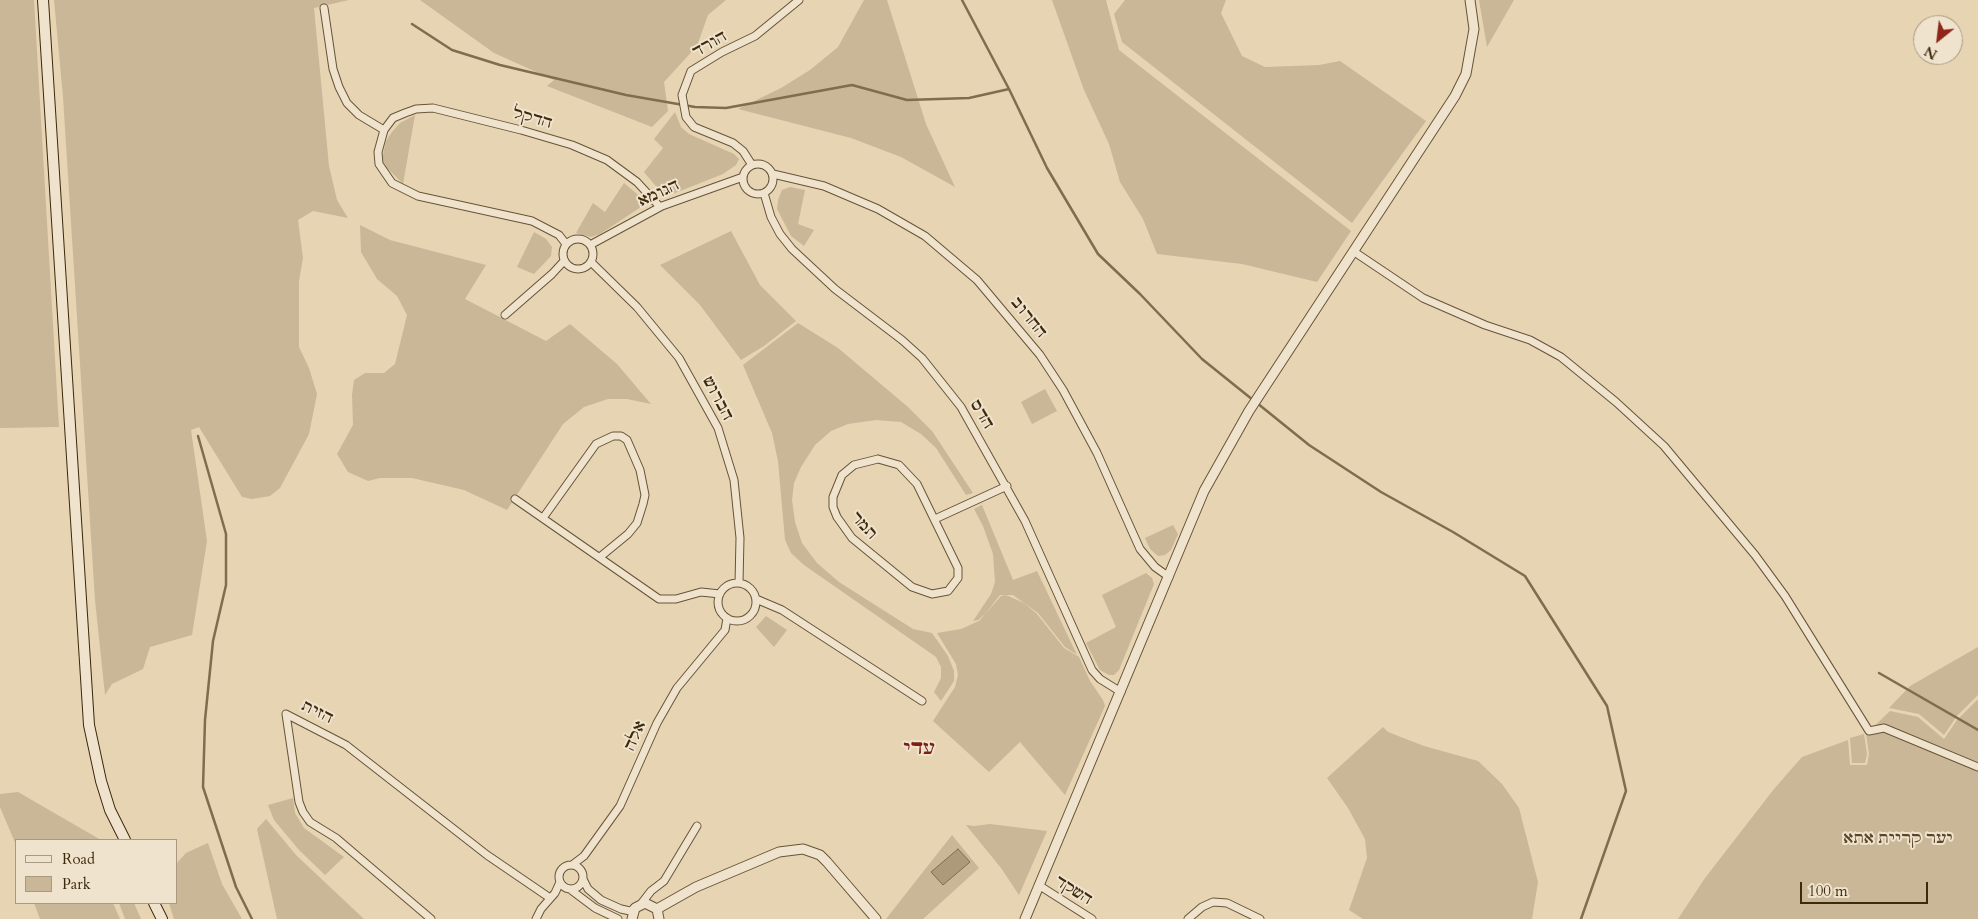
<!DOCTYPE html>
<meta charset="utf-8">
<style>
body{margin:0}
#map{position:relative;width:1978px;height:919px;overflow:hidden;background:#e6d4b3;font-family:Cardo,serif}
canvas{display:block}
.legend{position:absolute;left:15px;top:839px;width:162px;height:65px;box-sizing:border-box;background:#efe3ce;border:1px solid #a89980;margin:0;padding:6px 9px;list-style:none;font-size:15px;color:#3d290c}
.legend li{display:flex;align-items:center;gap:10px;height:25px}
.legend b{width:25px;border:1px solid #a89980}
.north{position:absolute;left:1913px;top:15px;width:50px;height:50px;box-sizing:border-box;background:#efe3ce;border:1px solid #a89980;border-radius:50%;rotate:209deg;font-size:14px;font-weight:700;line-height:20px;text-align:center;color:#3d290c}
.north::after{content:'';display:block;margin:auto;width:18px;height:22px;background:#8f2418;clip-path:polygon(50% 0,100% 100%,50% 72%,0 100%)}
.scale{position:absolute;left:1800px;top:882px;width:128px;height:22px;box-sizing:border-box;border:2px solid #3d290c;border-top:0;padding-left:6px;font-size:15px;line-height:18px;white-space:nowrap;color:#3d290c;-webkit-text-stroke:4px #efe3ce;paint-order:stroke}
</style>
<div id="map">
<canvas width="1978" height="919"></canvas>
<ul class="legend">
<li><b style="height:6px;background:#efe3ce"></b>Road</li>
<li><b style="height:14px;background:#c9b797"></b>Park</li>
</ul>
<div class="north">N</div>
<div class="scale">100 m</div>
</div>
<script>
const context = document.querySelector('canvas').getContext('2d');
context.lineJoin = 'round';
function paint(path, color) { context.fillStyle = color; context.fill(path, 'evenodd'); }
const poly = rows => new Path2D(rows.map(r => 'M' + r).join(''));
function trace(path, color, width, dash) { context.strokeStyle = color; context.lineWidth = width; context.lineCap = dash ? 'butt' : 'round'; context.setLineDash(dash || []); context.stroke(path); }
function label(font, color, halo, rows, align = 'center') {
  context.font = font + ' Cardo,"Frank Ruhl Libre",serif'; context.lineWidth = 4; context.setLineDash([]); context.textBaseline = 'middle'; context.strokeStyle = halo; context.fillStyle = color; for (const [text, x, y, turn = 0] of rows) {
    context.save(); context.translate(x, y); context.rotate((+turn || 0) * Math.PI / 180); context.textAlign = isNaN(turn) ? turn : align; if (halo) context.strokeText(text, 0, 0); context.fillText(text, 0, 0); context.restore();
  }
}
paint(poly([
 [0,0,34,0,59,427,0,428],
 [54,0,349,0,314,8,329,166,337,200,348,218,313,211,298,220,303,258,299,281,299,347,309,368,317,394,309,434,280,488,270,496,252,499,242,497,199,427,191,430,207,541,192,635,150,647,143,669,112,684,105,695,95,600,63,97],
 [420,0,726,0,708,15,697,46,664,82,668,111,652,127,547,86,554,80,494,53],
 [864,0,887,0,926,124,955,187,901,157,851,138,738,109,781,88,810,70,838,47],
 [1052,0,1106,0,1119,50,1351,231,1317,282,1242,264,1157,254,1143,219,1120,182,1109,144,1084,90],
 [1125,0,1226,0,1221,13,1242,56,1265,67,1319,65,1340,61,1426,121,1352,223,1122,42,1114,14],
 [1479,0,1514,0,1487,47],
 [675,112,681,127,689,134,734,154,739,159,736,165,723,174,665,197,644,172,663,148,654,139],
 [415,115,403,184,386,167,382,159,386,141,392,132,400,123],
 [624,183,642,198,644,202,641,207,600,234,591,237,576,233,593,203,605,212],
 [790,187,805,190,798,224,814,230,804,246,791,236,777,209,778,200,782,190],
 [360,225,390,240,486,265,465,299,546,341,570,324,617,364,651,404,627,399,608,399,584,407,563,424,507,510,464,490,412,478,380,478,368,481,348,472,337,454,353,425,352,395,354,380,365,373,384,373,395,364,407,315,397,296,377,279,361,252],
 [731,231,760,285,796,321,764,346,741,360,700,305,660,265],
 [534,232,546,239,552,247,551,256,534,274,517,267],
 [798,323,838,348,908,407,932,431,973,493,966,495,936,448,921,434,901,422,876,420,848,424,831,431,815,445,801,467,794,483,792,500,795,522,802,543,817,563,839,582,913,629,932,633,948,656,954,671,954,681,941,701,934,692,941,678,941,667,936,657,804,565,791,553,785,540,778,461,772,433,743,365],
 [1045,389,1057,411,1032,424,1021,402],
 [982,505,1013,580,1037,571,1077,655,1065,647,1038,613,1013,595,1000,595,985,614,978,620,973,621,991,594,995,582,993,554,983,526,974,509],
 [1173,525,1178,534,1171,550,1165,555,1158,556,1150,549,1145,538],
 [1146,573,1152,578,1154,584,1119,670,1114,675,1109,675,1100,670,1086,643,1116,627,1102,595],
 [1006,595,1024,603,1037,614,1064,648,1079,657,1090,681,1103,700,1105,706,1065,795,1020,742,989,772,933,721,955,687,958,675,956,664,937,633,961,629,979,621,1001,596],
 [766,616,787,630,774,647,756,627],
 [1978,647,1978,695,1957,716,1944,735,1919,714,1889,708,1910,686],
 [1978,699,1978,919,1678,919,1705,878,1774,789,1802,757,1848,740,1850,765,1867,765,1869,754,1866,734,1890,711,1918,717,1944,739,1957,720],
 [1383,727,1388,732,1424,746,1478,761,1502,784,1519,808,1538,882,1532,919,1363,919,1349,910,1367,858,1365,839,1348,808,1327,778],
 [1864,734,1867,754,1865,763,1852,763,1850,738],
 [18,792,101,840,16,840,16,845,0,807,0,794],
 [293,798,295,813,304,828,344,857,325,875,299,850,274,820,268,805],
 [266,819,296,855,364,919,277,919,257,829],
 [990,824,1047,831,1019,895,1001,868,966,825,974,826],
 [952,835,979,868,923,919,886,919],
 [208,843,222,884,242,919,174,919,169,903,176,903,176,864,186,853],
 [34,903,113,903,120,919,40,919],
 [119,903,134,903,141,919,125,919]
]), '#c9b797');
const water = poly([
 [958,849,970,862,943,885,931,872,958,849]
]);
paint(water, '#ad9a7a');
trace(water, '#806d4e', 1);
trace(poly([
 [962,0,1009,89,1047,168,1098,254,1140,294,1202,359,1253,400],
 [412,24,452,50,500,65,626,95,695,107,726,108,852,85,907,100,969,98,1009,89],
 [1257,403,1309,445,1381,492,1453,532,1525,576,1607,706,1626,791,1581,919],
 [198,436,226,534,226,585,213,641,205,720,203,787,236,887,252,919],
 [1879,673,1978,730]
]), '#806d4e', 2.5);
const minor = poly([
 [324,8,333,69,339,87,347,103,359,115,384,130],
 '743 179a15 15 0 1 1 30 0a15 15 0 1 1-30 0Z',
 [752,165,743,151,733,143,694,127,686,117,682,95,691,71,722,52,755,36,799,0],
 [773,174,824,186,878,209,925,236,977,280,1040,355,1063,390,1097,453,1140,549,1155,567,1169,577],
 [764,193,771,217,780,234,792,249,835,289,902,340,922,358,961,407,1025,521,1092,670,1100,679,1121,692],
 '563 254a15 15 0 1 1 30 0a15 15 0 1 1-30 0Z',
 [566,244,559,235,532,221,418,196,392,183,379,164,378,152,384,130,393,118,405,113,416,109,433,108,521,130,572,145,607,160,637,182,660,207],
 [590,245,662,206,743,177],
 [1353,251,1423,298,1485,325,1530,340,1561,357,1616,402,1664,446,1755,555,1785,596,1869,731,1884,728,1978,767],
 [591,262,637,307,679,358,718,428,734,480,740,538,739,583],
 [505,315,552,274,564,261],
 [878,459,899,465,917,484,958,568,958,578,948,591,932,594,912,587,852,538,837,517,833,507,833,497,842,475,854,465,878,459],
 [515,499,659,599,676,599,701,592,720,594],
 [543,518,596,444,613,436,621,436,627,440,640,470,645,495,643,504,637,523,628,534,600,557],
 [935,519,1007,486],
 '718 602a19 19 0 1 1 38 0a19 19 0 1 1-38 0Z',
 [756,599,782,610,922,701],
 '559 877a12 12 0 1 1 24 0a12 12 0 1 1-24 0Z',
 [572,865,584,856,620,806,657,723,677,688,725,630,727,618],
 [583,879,588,889,601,900,621,909,630,911,635,908],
 [1040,886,1092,919],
 [571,890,595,908,618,919],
 [641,904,651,891,664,881,697,826],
 [431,919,336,838,310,822,303,812,299,802,286,714,346,745,487,855,550,898],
 [536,919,541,909,555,893,560,882],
 [1188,919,1202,907,1213,902,1227,903,1260,919]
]);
const tertiary = poly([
 [657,909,696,887,779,852,803,849,820,855,827,862,876,919],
 [632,919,635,908,645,903,657,909,659,919],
 [1025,919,1204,491,1249,411,1455,96,1466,74,1474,29,1470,0]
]);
const secondary = poly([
 [43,0,89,725,101,781,110,810,125,840],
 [154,903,162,919]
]);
trace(minor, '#675436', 9);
trace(tertiary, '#675436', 11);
trace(secondary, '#3d290c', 12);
trace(minor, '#efe3ce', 7);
trace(tertiary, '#efe3ce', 9);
trace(secondary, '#efe3ce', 10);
label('16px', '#3d290c', '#efe3ce', [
 ["הורד",710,45,-30],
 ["הדקל",532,119,16],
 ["הגומא",659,194,-25],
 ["החרוב",1028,318,51],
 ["הברוש",717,399,62],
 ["הדס",981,415,59],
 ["תמר",863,526,48],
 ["הזית",317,713,26],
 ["אלה",636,736,-66],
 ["השקד",1073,891,32]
]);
label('italic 16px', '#594528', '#efe3ce', [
 ["יער קריית אתא",1898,839]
]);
label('bold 19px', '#7a1f14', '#efe3ce', [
 ["עדי",919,750]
]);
</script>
